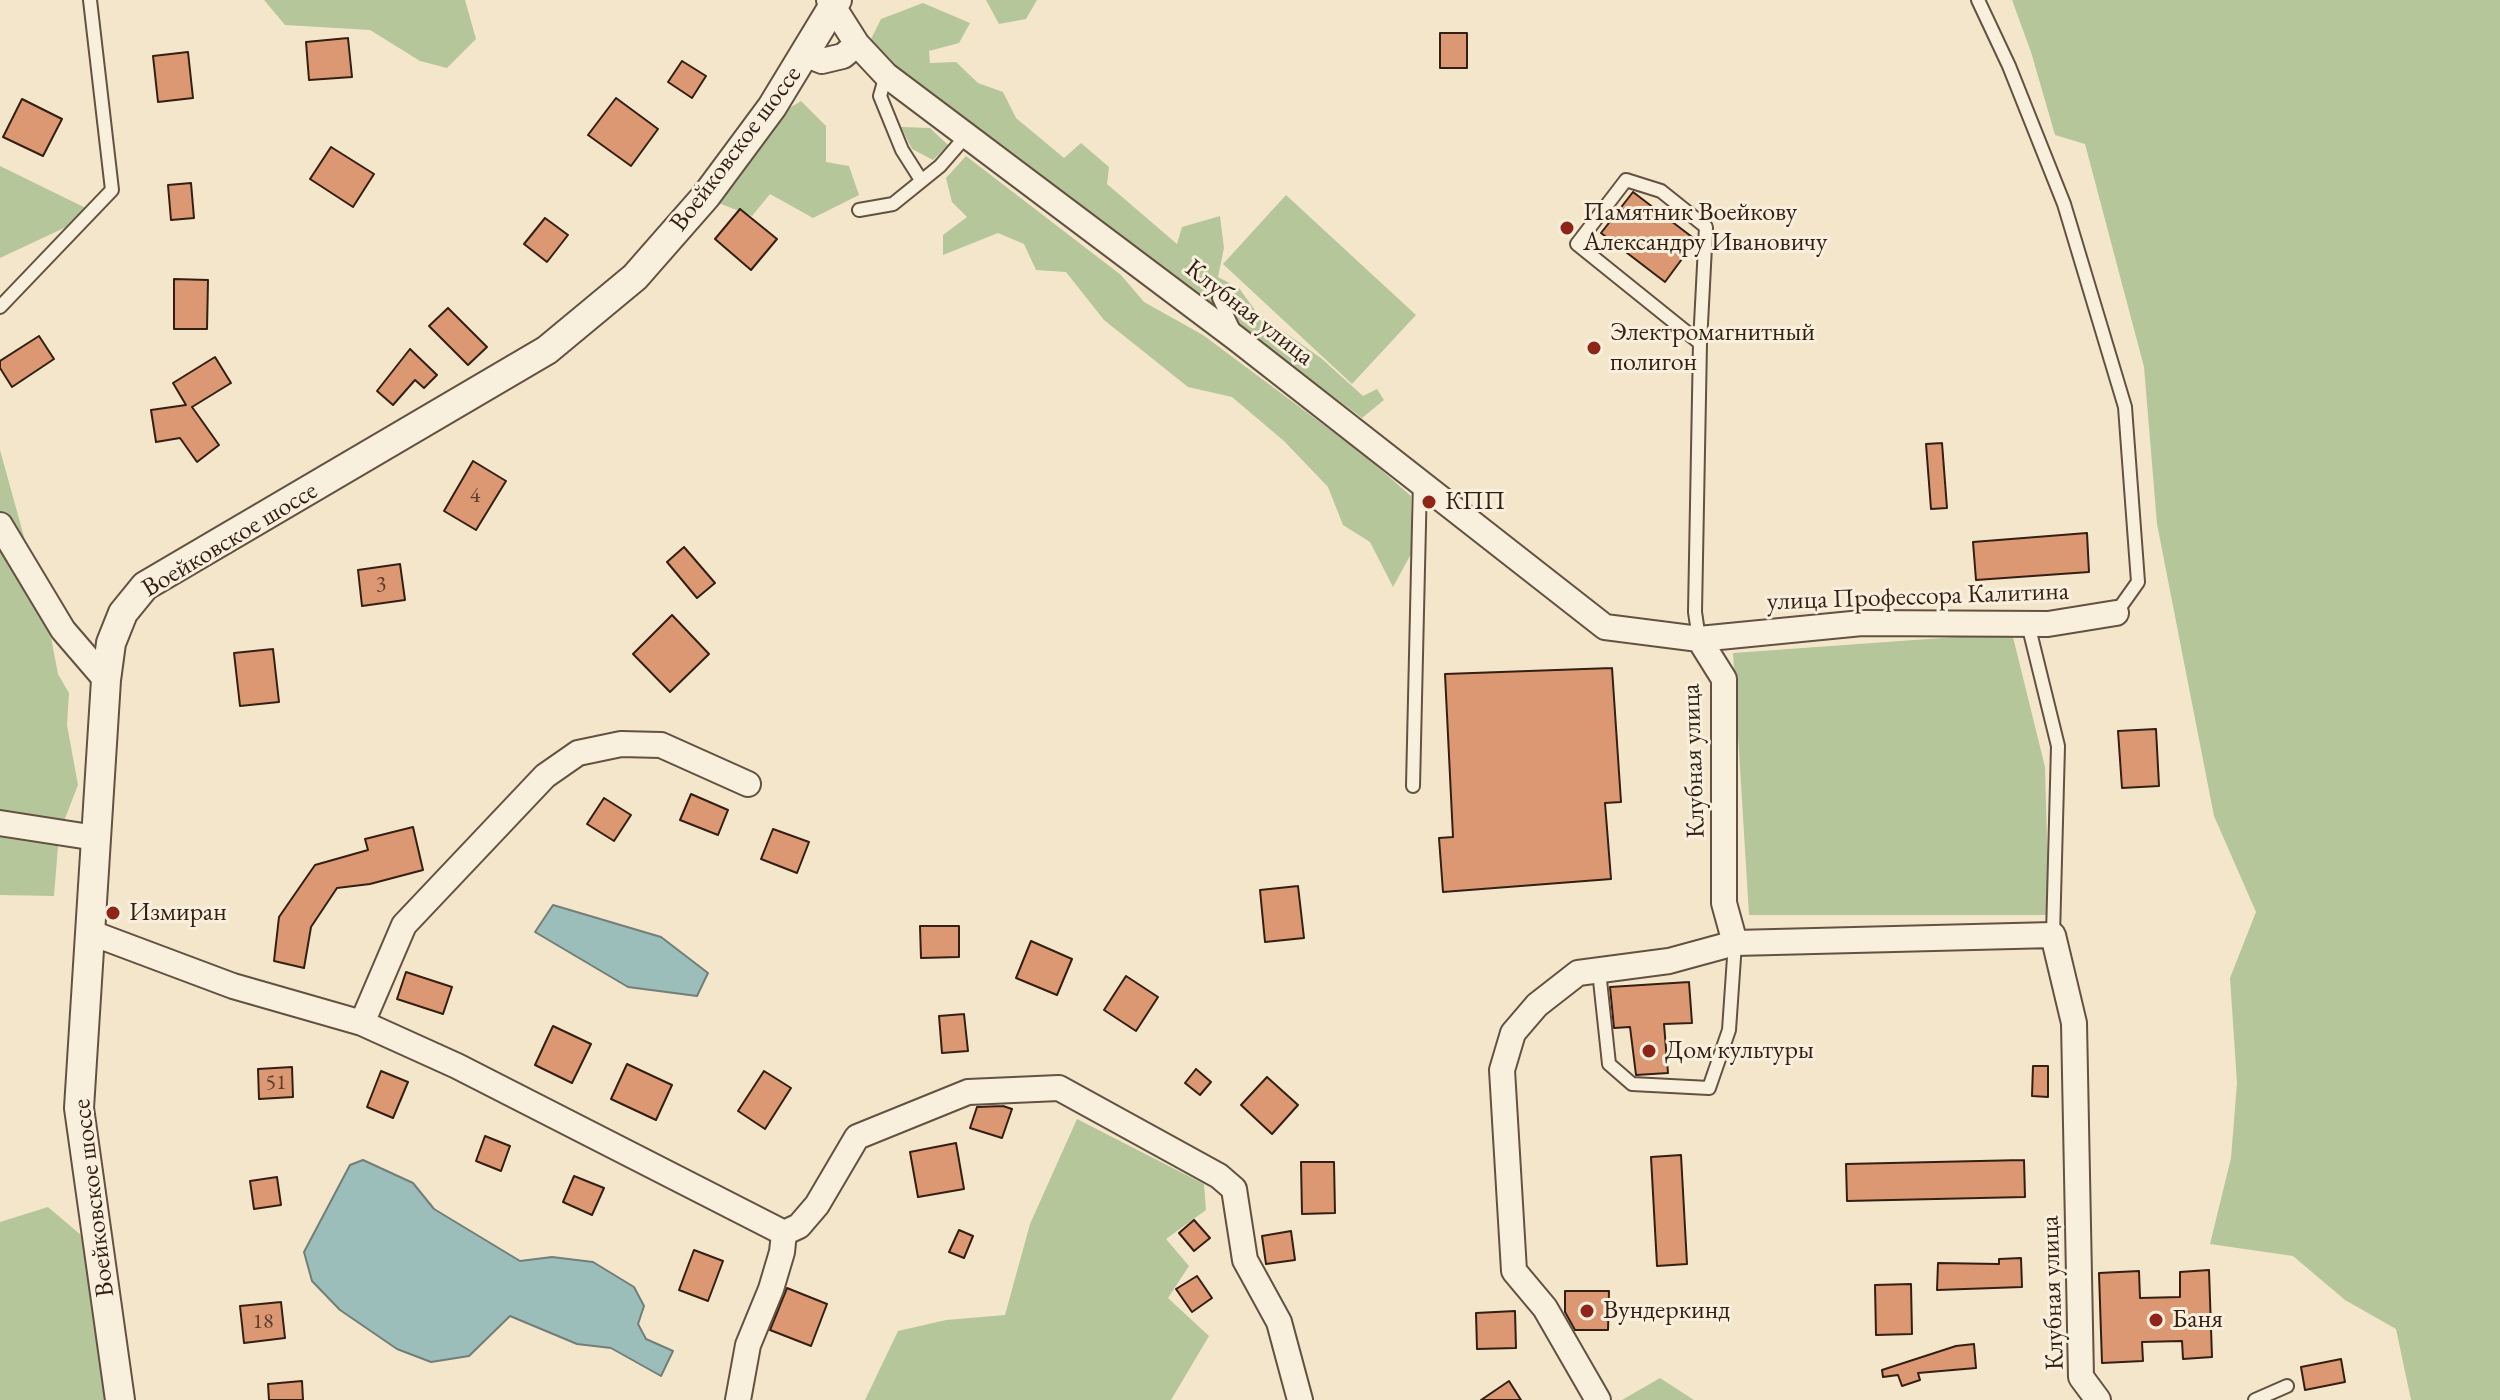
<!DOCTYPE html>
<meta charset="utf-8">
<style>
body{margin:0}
canvas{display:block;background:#f4e6ca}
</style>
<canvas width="2500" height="1400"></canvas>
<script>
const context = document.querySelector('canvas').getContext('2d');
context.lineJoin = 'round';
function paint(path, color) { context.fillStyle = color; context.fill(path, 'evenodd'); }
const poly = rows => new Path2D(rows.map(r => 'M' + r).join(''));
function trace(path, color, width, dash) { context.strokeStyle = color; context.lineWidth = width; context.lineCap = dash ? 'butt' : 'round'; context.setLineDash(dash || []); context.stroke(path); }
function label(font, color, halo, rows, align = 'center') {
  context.font = font + ' "EB Garamond",serif'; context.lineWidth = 6; context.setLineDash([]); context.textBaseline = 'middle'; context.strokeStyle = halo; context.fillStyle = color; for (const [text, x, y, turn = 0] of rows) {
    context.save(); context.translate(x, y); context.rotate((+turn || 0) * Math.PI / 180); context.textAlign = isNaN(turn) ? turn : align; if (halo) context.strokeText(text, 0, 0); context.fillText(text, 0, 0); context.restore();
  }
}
paint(poly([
 [264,0,465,0,476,39,447,68,420,61,370,30,285,25],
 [986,0,1037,0,1026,19,999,24],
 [2012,0,2500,0,2500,1400,2411,1400,2396,1329,2345,1300,2293,1256,2210,1244,2231,1158,2237,1083,2230,978,2256,912,2214,816,2157,524,2144,367,2085,144,2055,135,2031,52],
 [923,3,970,23,959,43,929,51,930,63,956,62,978,83,1003,92,1016,118,1064,158,1081,143,1109,167,1107,184,1177,244,1182,227,1220,216,1224,248,1218,277,1239,288,1257,313,1321,358,1363,396,1377,389,1384,400,1362,418,1327,392,1306,385,1239,330,1230,310,1201,303,994,150,868,45,881,19],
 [801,101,826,126,826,162,849,166,859,195,813,218,770,194,752,216,716,202,768,121],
 [901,127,930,128,948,145,933,160,912,149],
 [966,156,1121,275,1144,302,1203,335,1364,455,1411,496,1411,554,1393,587,1370,542,1343,525,1328,487,1284,441,1232,397,1188,387,1104,320,1066,272,1036,270,1024,244,998,233,943,255,943,235,967,217,952,202,946,178],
 [0,166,96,213,0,258],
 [1286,195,1416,315,1352,384,1223,264],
 [0,450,49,627,58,674,69,693,67,725,78,785,59,834,54,896,0,895],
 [2012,633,2045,767,2049,915,1749,915,1733,653],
 [1077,1119,1204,1184,1206,1210,1166,1239,1189,1266,1168,1298,1209,1336,1171,1400,865,1400,898,1331,946,1320,1005,1315,1030,1224],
 [48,1207,81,1235,110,1400,0,1400,0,1222],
 [1660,1378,1694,1400,1622,1400]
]), '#b6c69b');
const water = poly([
 [553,905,661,937,708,973,697,996,628,987,535,932,553,905],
 [363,1160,413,1183,434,1209,520,1261,552,1257,593,1262,634,1287,644,1306,638,1324,646,1339,673,1351,661,1376,611,1348,577,1344,510,1316,469,1356,431,1362,397,1349,340,1310,312,1281,304,1252,350,1165,363,1160]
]);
paint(water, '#9cbebb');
trace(water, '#727e78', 2);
const building = poly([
 [1440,33,1467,33,1467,68,1440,68,1440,33],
 [348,38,352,77,309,80,306,42,348,38],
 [188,52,193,98,158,102,153,56,188,52],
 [682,61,706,76,692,98,668,82,682,61],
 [616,98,658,129,631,166,588,135,616,98],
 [22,99,62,119,43,156,3,137,22,99],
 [331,147,374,174,353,207,310,179,331,147],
 [191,183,194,218,171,220,168,185,191,183],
 [1633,192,1696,240,1665,282,1601,233,1633,192],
 [740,209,777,239,751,270,715,239,740,209],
 [545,218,568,235,547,262,524,244,545,218],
 [174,279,208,280,207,329,174,329,174,279],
 [448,308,487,347,468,365,429,326,448,308],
 [39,336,54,359,12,387,0,368,0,361,39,336],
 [410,349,437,375,424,388,415,380,393,405,377,391,410,349],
 [215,357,231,383,192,407,219,445,197,462,180,438,156,442,151,410,186,405,173,383,215,357],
 [1942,443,1947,508,1931,509,1926,444,1942,443],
 [473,461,506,481,476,530,444,511,473,461],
 [2087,533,2089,572,1976,580,1973,542,2087,533],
 [684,547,715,583,697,598,667,562,684,547],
 [400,564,405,600,362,606,358,570,400,564],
 [672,615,709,654,670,692,633,654,672,615],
 [273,649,279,702,240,706,234,653,273,649],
 [1612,668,1621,802,1605,803,1611,879,1443,892,1439,838,1453,837,1445,674,1612,668],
 [2156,729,2159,786,2122,788,2118,731,2156,729],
 [691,794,728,810,718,835,680,820,691,794],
 [604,798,631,815,614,841,587,824,604,798],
 [413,827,423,870,370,884,337,888,311,927,304,968,274,961,279,917,315,865,368,850,365,839,413,827],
 [773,829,809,842,797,873,761,859,773,829],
 [1298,886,1304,938,1265,942,1260,890,1298,886],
 [920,926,959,926,959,957,921,958,920,926],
 [1031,941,1072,959,1057,995,1016,978,1031,941],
 [406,972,452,987,443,1014,397,999,406,972],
 [1126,976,1158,997,1136,1031,1104,1010,1126,976],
 [1689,982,1692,1023,1664,1024,1668,1073,1636,1075,1630,1027,1614,1028,1610,987,1689,982],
 [964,1014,968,1051,942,1053,939,1016,964,1014],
 [553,1026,591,1044,572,1083,535,1065,553,1026],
 [627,1064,672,1085,656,1120,611,1099,627,1064],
 [2033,1066,2048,1066,2048,1097,2032,1096,2033,1066],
 [292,1067,293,1097,259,1099,258,1069,292,1067],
 [1196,1069,1211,1082,1200,1095,1185,1083,1196,1069],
 [381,1071,408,1082,393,1118,367,1107,381,1071],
 [764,1071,791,1088,765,1129,738,1111,764,1071],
 [1267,1077,1298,1105,1272,1134,1241,1105,1267,1077],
 [1003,1106,1012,1109,1002,1138,970,1128,977,1107,1003,1106],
 [485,1136,510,1146,501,1171,476,1161,485,1136],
 [956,1143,964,1189,918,1197,910,1152,956,1143],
 [1681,1155,1687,1264,1657,1266,1651,1157,1681,1155],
 [2024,1160,2025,1197,1847,1201,1846,1164,2024,1160],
 [1301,1162,1334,1162,1335,1213,1302,1214,1301,1162],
 [574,1176,604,1188,592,1215,563,1202,574,1176],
 [277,1177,281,1205,254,1209,250,1181,277,1177],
 [1194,1220,1210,1238,1194,1251,1179,1233,1194,1220],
 [959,1230,973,1236,964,1258,949,1252,959,1230],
 [1291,1231,1295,1260,1266,1264,1262,1236,1291,1231],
 [694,1250,723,1261,708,1301,679,1290,694,1250],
 [2021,1258,2022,1287,1937,1290,1938,1263,1999,1264,1999,1259,2021,1258],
 [2209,1270,2212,1357,2183,1359,2182,1341,2142,1342,2143,1361,2102,1363,2099,1273,2139,1271,2140,1298,2180,1297,2180,1272,2209,1270],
 [1197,1276,1212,1298,1192,1312,1176,1289,1197,1276],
 [1911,1284,1912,1334,1876,1335,1875,1285,1911,1284],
 [787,1288,827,1304,811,1346,770,1330,787,1288],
 [1565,1291,1609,1291,1608,1330,1575,1330,1565,1312,1565,1291],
 [281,1302,285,1338,244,1343,240,1306,281,1302],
 [1515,1311,1516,1348,1477,1349,1476,1313,1515,1311],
 [1974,1344,1976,1368,1918,1373,1920,1380,1902,1386,1898,1375,1883,1377,1882,1370,1956,1346,1974,1344],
 [2341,1359,2345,1382,2305,1390,2301,1367,2341,1359],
 [302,1381,303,1400,269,1400,268,1384,302,1381],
 [1509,1381,1521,1400,1481,1400,1509,1381]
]);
paint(building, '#db9872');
trace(building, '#331f14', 2);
const service = poly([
 [1978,0,2009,66,2064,204,2125,407,2138,582,2116,613],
 [886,75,880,96,902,150,921,180],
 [859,210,893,204,940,166,966,136],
 [1219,298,1233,328],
 [0,307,112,190,90,0],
 [2028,624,2058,746,2053,935],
 [1699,639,1695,612,1700,343,1577,244,1626,180,1661,191,1706,227,1700,343],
 [1413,786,1420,481],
 [1599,971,1609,1064,1632,1084,1709,1088,1729,1030,1735,943],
 [2255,1400,2287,1386]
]);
const minor = poly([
 [829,0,857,44,886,75,1237,339,1605,627,1699,639,1862,623,2048,624,2116,613],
 [807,55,822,61,843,56,857,44],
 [0,525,63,630,106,680],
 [1699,639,1724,679,1724,903,1735,943],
 [0,823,96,838],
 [89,932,233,986,362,1023,457,1066,784,1233,799,1226,817,1205,857,1137,968,1092,1059,1088,1219,1176,1234,1189,1245,1260,1279,1322,1300,1400],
 [362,1023,404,925,545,776,578,753,621,744,661,745,748,784],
 [738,1400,748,1345,771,1289,782,1252,784,1233],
 [1598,1400,1545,1308,1514,1271,1502,1070,1513,1033,1537,1005,1578,973,1669,961,1735,943,2053,935,2074,1023,2081,1377,2098,1400]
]);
const tertiary = poly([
 [120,1400,79,1108,106,680,111,643,123,613,145,586,547,350,635,277,706,196,772,107,837,0]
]);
trace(service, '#635142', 16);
trace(minor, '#635142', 28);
trace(tertiary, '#635142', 32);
trace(service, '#f8efdd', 12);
trace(minor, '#f8efdd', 24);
trace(tertiary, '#f8efdd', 28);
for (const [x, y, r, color] of [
 [1567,228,8,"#8f2418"],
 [1594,348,8,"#8f2418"],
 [1429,502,8,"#8f2418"],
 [113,913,8,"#8f2418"],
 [1649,1051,8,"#8f2418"],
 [1587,1311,8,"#8f2418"],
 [2156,1320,8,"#8f2418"]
]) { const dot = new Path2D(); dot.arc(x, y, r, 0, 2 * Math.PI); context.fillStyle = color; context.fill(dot); trace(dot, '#f8efdd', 3); }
label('22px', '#5d3d2c', null, [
 ["4",475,496],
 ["3",381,585],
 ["51",276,1083],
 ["18",263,1322]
]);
label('26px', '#331f14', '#f8efdd', [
 ["Воейковское шоссе",736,149,-53],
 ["Клубная улица",1249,313,38],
 ["Воейковское шоссе",230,540,-31],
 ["улица Профессора Калитина",1918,597,-2],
 ["Клубная улица",1694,761,-92],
 ["Воейковское шоссе",94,1198,-97],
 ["Клубная улица",2053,1293,-92]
]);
label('26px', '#331f14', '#f8efdd', [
 ["Памятник Воейкову",1583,213],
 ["Александру Ивановичу",1583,243],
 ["Электромагнитный",1610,333],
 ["полигон",1610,363],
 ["КПП",1445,502],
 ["Измиран",129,913],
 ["Дом культуры",1665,1051],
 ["Вундеркинд",1603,1311],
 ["Баня",2172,1320]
], 'left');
</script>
